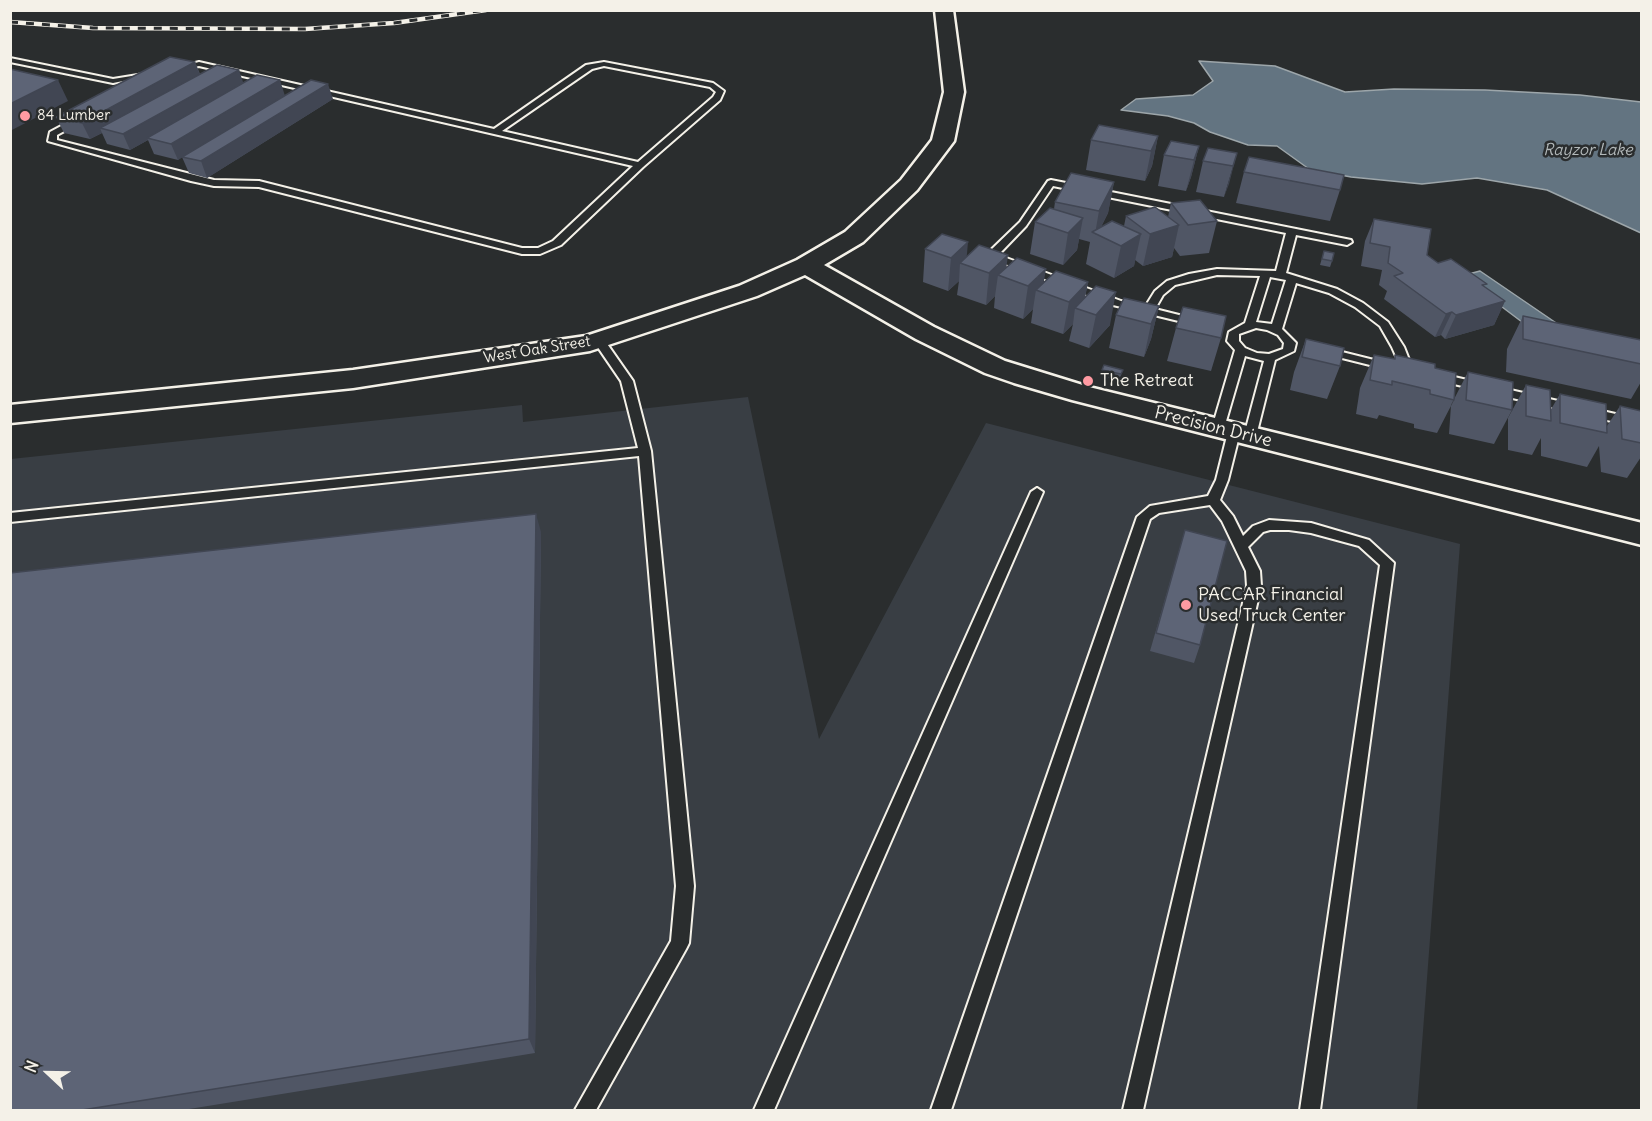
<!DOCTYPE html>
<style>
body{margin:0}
#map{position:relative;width:1652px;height:1121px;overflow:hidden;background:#2a2d2e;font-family:Delius,sans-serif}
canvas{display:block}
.frame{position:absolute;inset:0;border:12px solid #f4f1e8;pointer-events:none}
.north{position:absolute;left:18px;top:1043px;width:60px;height:60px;-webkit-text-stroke:4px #2a2d2e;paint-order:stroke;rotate:292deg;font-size:16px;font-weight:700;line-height:24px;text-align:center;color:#f4f1e8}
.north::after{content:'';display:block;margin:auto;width:21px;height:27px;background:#f4f1e8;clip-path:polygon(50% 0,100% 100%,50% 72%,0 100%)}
</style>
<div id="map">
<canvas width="1652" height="1121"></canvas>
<div class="frame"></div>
<div class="north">N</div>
</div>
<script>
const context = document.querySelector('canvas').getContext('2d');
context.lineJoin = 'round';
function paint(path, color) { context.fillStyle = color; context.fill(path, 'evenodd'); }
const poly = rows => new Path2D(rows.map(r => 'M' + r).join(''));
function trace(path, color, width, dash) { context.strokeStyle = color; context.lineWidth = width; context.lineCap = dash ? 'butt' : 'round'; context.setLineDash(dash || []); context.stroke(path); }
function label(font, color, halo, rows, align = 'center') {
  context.font = font + ' Delius,sans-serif'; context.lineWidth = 5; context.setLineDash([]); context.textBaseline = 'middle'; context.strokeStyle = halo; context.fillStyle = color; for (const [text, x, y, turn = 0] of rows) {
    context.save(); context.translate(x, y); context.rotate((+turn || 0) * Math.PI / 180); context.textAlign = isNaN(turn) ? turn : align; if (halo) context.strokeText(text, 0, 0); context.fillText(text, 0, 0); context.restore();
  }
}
paint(poly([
 [748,397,819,739,986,423,1460,544,1417,1110,11,1110,11,459,522,405,523,422]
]), '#393e44');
const water = poly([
 [1199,61,1275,66,1345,92,1394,89,1485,90,1580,95,1641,102,1641,233,1547,190,1477,178,1422,184,1351,177,1309,169,1277,146,1248,145,1210,132,1194,123,1168,116,1121,110,1136,99,1193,95,1213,81,1199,61],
 [1480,271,1565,329,1522,322,1461,276,1480,271]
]);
paint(water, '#637481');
trace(water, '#9da6aa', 1.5);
const lane = poly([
 [10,58,113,79,144,74,148,76,113,83,10,62,10,58],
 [199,62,494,129,586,65,604,62,713,83,724,91,720,100,643,167,561,245,540,254,522,254,259,187,214,186,191,181,48,141,50,132,78,117,81,118,81,122,57,135,57,140,214,180,259,181,522,248,538,248,553,241,633,166,199,66,180,70,176,68,199,62],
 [604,66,710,87,716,92,713,97,638,162,502,131,592,69,604,66],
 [1051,180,1351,240,1352,242,1347,245,1296,235,1286,273,1337,289,1363,303,1388,322,1404,347,1413,370,1407,373,1403,372,1392,347,1380,326,1355,307,1329,293,1296,283,1282,329,1296,343,1294,351,1275,360,1256,436,1250,440,1244,436,1264,361,1245,356,1224,428,1222,431,1214,431,1212,428,1235,350,1227,341,1229,332,1245,323,1260,276,1217,275,1175,285,1163,295,1155,309,1199,320,1199,324,1195,325,1113,305,992,259,992,249,1020,222,1048,181,1051,180],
 [1053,186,1286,233,1276,271,1217,269,1189,274,1167,281,1155,291,1145,307,1121,301,1001,256,1001,252,1026,226,1053,186],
 [1270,277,1286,280,1272,324,1256,322,1270,277],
 [1256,328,1267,330,1278,335,1284,343,1283,349,1269,354,1257,353,1245,348,1239,341,1239,334,1256,328],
 [599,337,603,338,633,381,651,451,694,886,689,943,686,949,596,1110,575,1110,671,941,676,886,639,456,10,522,10,513,638,448,621,381,593,340,599,337],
 [1326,348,1390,364,1392,366,1386,369,1322,353,1322,349,1326,348],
 [1437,373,1571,404,1577,408,1571,412,1433,379,1431,377,1437,373],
 [1589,408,1642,420,1642,428,1585,415,1583,412,1589,408],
 [1234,428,1240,432,1228,480,1220,500,1233,516,1243,536,1253,526,1269,520,1311,523,1369,540,1394,563,1320,1110,1300,1110,1380,565,1359,546,1311,533,1289,530,1270,530,1263,532,1248,547,1260,571,1261,586,1143,1110,1123,1110,1247,586,1246,571,1222,521,1210,505,1159,513,1150,519,951,1110,931,1110,1137,517,1150,506,1208,496,1216,480,1228,432,1234,428],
 [1037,488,1043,492,774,1110,754,1110,1031,492,1037,488]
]);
const secondary = poly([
 [935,10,953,10,964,92,954,141,917,190,863,242,824,265,934,327,1005,361,1089,387,1642,523,1642,545,1072,400,1014,383,985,373,916,339,805,275,757,296,590,351,353,388,10,423,10,405,353,370,586,336,739,286,797,260,845,232,901,180,932,140,944,92,935,10]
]);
trace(lane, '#f4f1e8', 4);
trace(secondary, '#f4f1e8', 5);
paint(lane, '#2a2d2e');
paint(secondary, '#2a2d2e');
const rail = poly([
 [10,22,93,28,305,29,394,23,486,10]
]);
trace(rail, '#f4f1e8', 4.5);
trace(rail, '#2a2d2e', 3, [8]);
paint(poly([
 [195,62,200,74,243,83,285,95,333,99,207,178,189,173,182,157,178,160,154,154,148,140,130,150,107,144,102,133,90,139,64,133,56,117],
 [1158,136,1152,166,1145,181,1086,170,1091,140],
 [1199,146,1191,177,1186,191,1158,186,1164,155],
 [1237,153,1224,197,1196,192,1203,161],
 [1244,172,1340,190,1330,221,1236,203],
 [1114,182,1108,213,1101,227,1124,226,1126,216,1168,217,1171,203,1217,221,1209,253,1180,256,1174,248,1172,257,1143,266,1135,260,1134,266,1114,278,1086,264,1090,242,1079,239,1077,250,1063,265,1030,254,1035,222,1054,209,1055,202],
 [1374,219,1438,263,1485,288,1505,301,1494,325,1445,339,1441,335,1435,337,1384,299,1387,291,1379,285,1382,270,1361,266,1365,241],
 [925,249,967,257,1006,268,1044,282,1088,282,1085,298,1110,325,1089,348,1069,341,1073,324,1063,334,1031,323,1033,309,1023,319,994,308,995,296,986,305,957,295,959,281,948,291,923,282],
 [1324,251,1332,261,1330,267,1320,265],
 [1159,306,1151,339,1144,357,1109,348,1116,315],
 [1523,316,1641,340,1641,382,1631,399,1506,372,1507,349],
 [1176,328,1221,338,1211,371,1167,361],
 [1306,339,1340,366,1327,399,1290,390,1294,372],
 [1374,355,1394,359,1395,355,1435,368,1454,400,1437,433,1414,428,1414,424,1379,415,1377,419,1356,414,1360,388],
 [1102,370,1123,370,1119,380,1101,376],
 [1468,372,1512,410,1494,444,1449,434,1451,405],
 [1526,385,1550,411,1560,394,1607,426,1620,406,1641,411,1641,457,1627,478,1601,472,1599,446,1587,467,1541,456,1541,438,1532,455,1508,450,1508,418],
 [1185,530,1200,645,1194,663,1150,651],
 [541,532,535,1053,183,1110,10,1110]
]), '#505665');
paint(poly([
 [195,62,201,78,100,128,102,133,90,139,82,123],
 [239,70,244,85,147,138,148,140,130,150,123,134],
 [58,80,68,101,10,131,10,104],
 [280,80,285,96,178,160,171,144],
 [328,84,333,99,207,178,201,161],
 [1158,136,1152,166,1145,181,1151,151],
 [1199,146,1191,177,1186,191,1194,160],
 [1237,153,1229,184,1224,197,1233,166],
 [1114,182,1108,213,1097,235,1095,234,1099,211],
 [1083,218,1077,250,1063,265,1068,233],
 [1179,225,1172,257,1143,266,1150,234],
 [1141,234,1134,266,1114,278,1121,246],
 [968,242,966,265,960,263,959,281,948,291,951,258],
 [1008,255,1005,278,998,275,995,296,986,305,989,273],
 [1046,269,1042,292,1036,290,1033,309,1023,319,1028,286],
 [1088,282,1082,311,1075,308,1073,324,1063,334,1069,302],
 [1116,292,1110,325,1089,348,1096,315],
 [1505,301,1494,325,1445,339,1456,315],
 [1159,306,1151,339,1144,357,1151,324],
 [1452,312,1441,335,1435,337,1446,314],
 [536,514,541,532,535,1053,529,1039]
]), '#414653');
const building = poly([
 [170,57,195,62,82,123,56,117,170,57],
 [217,65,239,70,123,134,100,128,217,65],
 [10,69,58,80,10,104,10,69],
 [257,75,280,80,171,144,147,138,257,75],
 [311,80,328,84,201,161,182,157,311,80],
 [1099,125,1158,136,1151,151,1091,140,1099,125],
 [1171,141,1199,146,1194,160,1164,155,1171,141],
 [1208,148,1237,153,1233,166,1203,161,1208,148],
 [1249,157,1344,175,1340,190,1244,172,1249,157],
 [1071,173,1114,182,1099,211,1055,202,1071,173],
 [1200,200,1217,221,1188,225,1171,203,1200,200],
 [1155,207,1179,225,1150,234,1126,216,1155,207],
 [1050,208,1083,218,1068,233,1035,222,1050,208],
 [1374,219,1431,229,1427,255,1438,263,1451,259,1487,284,1482,285,1505,301,1456,315,1452,312,1446,314,1394,276,1403,273,1388,263,1390,247,1370,243,1374,219],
 [1112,221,1141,234,1121,246,1092,232,1112,221],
 [942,234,968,242,951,258,925,249,942,234],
 [979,245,1008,255,989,273,960,263,979,245],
 [1324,251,1334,253,1332,261,1322,259,1324,251],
 [1017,258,1046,269,1028,286,998,275,1017,258],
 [1056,271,1088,282,1069,302,1036,290,1056,271],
 [1096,286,1116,292,1096,315,1075,308,1096,286],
 [1124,298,1159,306,1151,324,1116,315,1124,298],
 [1183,307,1226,316,1221,338,1176,328,1183,307],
 [1523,316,1641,340,1641,364,1523,339,1523,316],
 [1306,339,1344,348,1340,366,1302,357,1306,339],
 [1374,355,1395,359,1395,355,1435,364,1435,368,1456,373,1454,400,1430,394,1430,390,1392,381,1392,385,1370,380,1374,355],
 [1104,365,1123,370,1121,374,1102,370,1104,365],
 [1468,372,1513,382,1512,410,1466,400,1468,372],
 [1526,385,1550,390,1551,421,1526,416,1526,385],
 [1560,394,1606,404,1607,433,1560,423,1560,394],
 [1620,406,1641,411,1641,443,1622,439,1620,406],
 [536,514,529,1039,82,1110,10,1110,10,573,536,514],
 [1185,530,1227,541,1200,645,1156,633,1185,530]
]);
paint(building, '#5d6476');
trace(building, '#414653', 1.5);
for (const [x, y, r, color] of [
 [25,116,6,"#ff9aa2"],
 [1088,381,6,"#ff9aa2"],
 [1186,605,6,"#ff9aa2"]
]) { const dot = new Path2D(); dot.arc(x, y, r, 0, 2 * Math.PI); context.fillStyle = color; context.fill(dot); trace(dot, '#2a2d2e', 2); }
label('15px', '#f4f1e8', '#2a2d2e', [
 ["84 Lumber",37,116]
], 'left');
label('15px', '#f4f1e8', '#2a2d2e', [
 ["West Oak Street",537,350,-9]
]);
label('italic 16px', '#b3b9ba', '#2a2d2e', [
 ["Rayzor Lake",1588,150]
]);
label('18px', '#f4f1e8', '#2a2d2e', [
 ["The Retreat",1100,381],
 ["PACCAR Financial",1198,595],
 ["Used Truck Center",1198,616]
], 'left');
label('18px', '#f4f1e8', '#2a2d2e', [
 ["Precision Drive",1213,427,14]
]);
</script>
